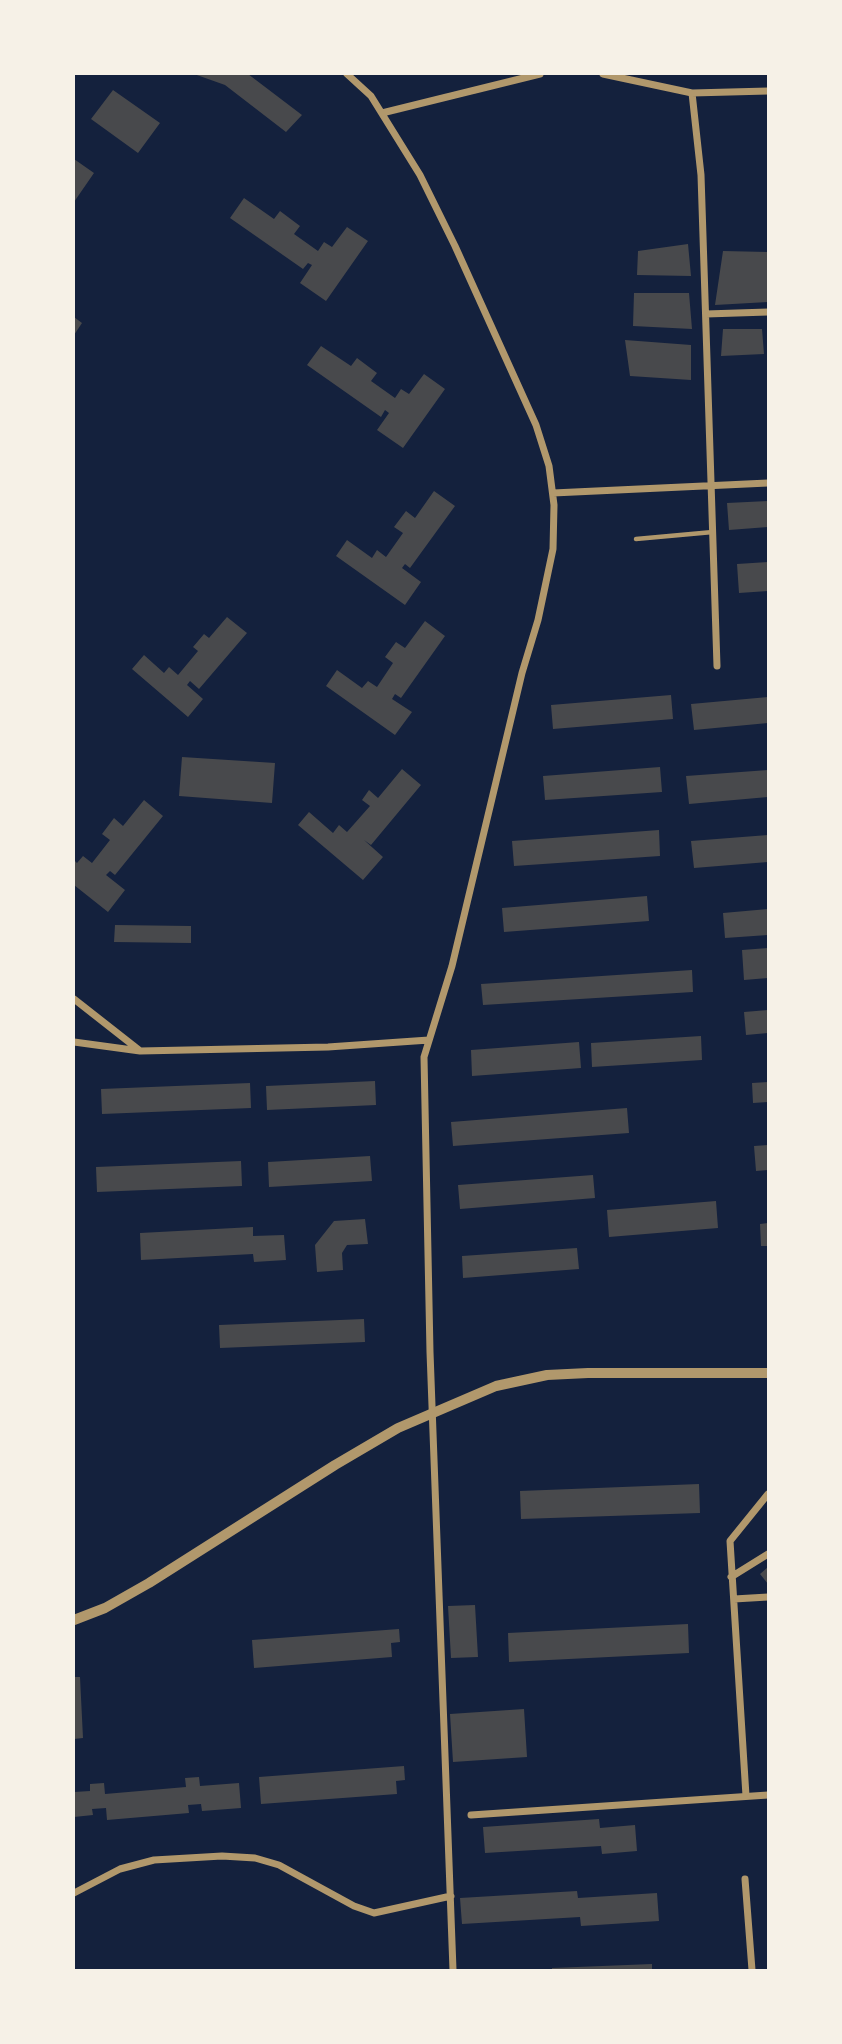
<!DOCTYPE html>
<style>
body{margin:0}
#map{position:relative;width:842px;height:2044px;overflow:hidden;background:#14213d;font-family:Literata,serif}
canvas{display:block}
.frame{position:absolute;inset:0;border:75px solid #f6f1e7;pointer-events:none}
</style>
<div id="map">
<canvas width="842" height="2044"></canvas>
<div class="frame"></div>
</div>
<script>
const context = document.querySelector('canvas').getContext('2d');
context.lineJoin = 'round';
function paint(path, color) { context.fillStyle = color; context.fill(path, 'evenodd'); }
const poly = rows => new Path2D(rows.map(r => 'M' + r).join(''));
function trace(path, color, width, dash) { context.strokeStyle = color; context.lineWidth = width; context.lineCap = dash ? 'butt' : 'round'; context.setLineDash(dash || []); context.stroke(path); }
paint(poly([
 [194,74,248,74,302,115,286,132,225,85],
 [113,90,160,123,138,153,91,119],
 [74,159,94,173,74,202],
 [244,198,274,219,280,211,300,226,294,234,318,251,324,242,332,247,347,227,368,241,326,301,300,283,312,265,308,263,303,269,230,218],
 [688,244,691,276,637,275,638,251],
 [723,251,768,252,768,302,715,305],
 [634,293,689,293,692,329,633,326],
 [74,317,82,323,74,335],
 [723,329,762,329,764,354,721,356],
 [625,340,691,345,691,380,630,376],
 [321,346,351,366,357,358,377,373,371,381,395,398,401,389,409,394,424,374,445,389,403,448,377,430,389,413,385,410,381,417,307,365],
 [434,491,455,506,410,568,405,564,402,568,421,582,405,605,336,556,347,540,372,558,377,550,386,557,403,533,394,527,406,511,415,518],
 [768,501,768,527,729,530,727,503],
 [768,562,768,591,739,593,737,564],
 [227,617,247,633,199,689,190,681,187,685,203,699,188,717,132,669,144,655,164,673,169,667,178,675,198,651,193,647,204,634,209,638],
 [425,621,445,636,401,698,395,694,392,699,412,712,395,735,326,686,337,670,362,688,368,681,377,687,393,663,385,657,396,642,405,648],
 [671,695,673,719,553,729,551,705],
 [768,697,768,723,694,730,691,704],
 [182,757,275,763,272,803,179,796],
 [660,767,662,792,545,800,543,776],
 [402,769,421,785,371,845,364,840,383,857,363,880,298,825,309,812,333,833,339,825,347,832,370,806,362,800,369,790,378,798],
 [768,770,768,797,689,804,686,776],
 [144,800,163,816,115,875,110,871,106,875,125,890,108,912,74,885,74,860,77,863,83,856,92,863,110,840,102,834,114,818,123,826],
 [659,830,660,856,514,866,512,841],
 [768,835,768,862,694,868,691,841],
 [647,896,649,921,504,932,502,908],
 [768,909,768,935,725,938,723,913],
 [115,925,191,926,191,943,114,942],
 [768,948,768,978,744,980,742,950],
 [692,970,693,992,483,1005,481,984],
 [768,1010,768,1033,746,1035,744,1012],
 [701,1036,702,1060,592,1067,591,1043],
 [579,1042,581,1068,472,1076,471,1050],
 [375,1081,376,1105,267,1110,266,1086],
 [768,1082,768,1102,753,1103,752,1083],
 [250,1083,251,1108,102,1114,101,1089],
 [627,1108,629,1133,453,1146,451,1122],
 [768,1145,768,1170,756,1171,754,1146],
 [370,1156,372,1181,269,1187,268,1162],
 [241,1161,242,1186,97,1192,96,1167],
 [593,1175,595,1198,460,1209,458,1185],
 [716,1201,718,1228,609,1237,607,1210],
 [365,1219,368,1244,347,1245,342,1253,343,1270,317,1272,315,1245,334,1221],
 [768,1223,768,1246,761,1246,760,1224],
 [253,1227,253,1236,284,1235,286,1260,254,1262,253,1254,141,1260,140,1233],
 [577,1248,579,1269,463,1278,462,1256],
 [364,1319,365,1342,220,1348,219,1325],
 [699,1484,700,1513,521,1519,520,1491],
 [768,1567,768,1584,760,1574],
 [475,1605,478,1657,451,1658,448,1606],
 [688,1624,689,1653,509,1662,508,1633],
 [399,1629,400,1642,391,1643,392,1657,254,1668,252,1640],
 [74,1677,80,1677,83,1738,74,1739],
 [524,1709,527,1757,453,1762,450,1714],
 [404,1766,405,1780,396,1781,397,1794,261,1804,259,1777],
 [199,1777,200,1786,239,1783,241,1808,202,1811,201,1804,188,1805,189,1813,107,1820,106,1808,92,1809,93,1815,74,1817,74,1792,90,1791,90,1784,104,1783,105,1794,186,1787,185,1778],
 [599,1819,600,1828,635,1825,637,1851,602,1854,601,1846,485,1853,483,1827],
 [577,1891,578,1898,657,1893,659,1921,581,1926,580,1917,462,1924,460,1898],
 [652,1964,652,1970,552,1970,552,1968]
]), '#48494c');
trace(poly([
 [636,539,713,532]
]), '#b1986c', 4.5);
trace(poly([
 [347,74,371,96,420,175,455,246,536,425,549,466,554,505,553,549,538,620,522,673,452,966,424,1057,430,1352,453,1970],
 [603,74,692,93,768,91],
 [692,93,701,175,717,666],
 [382,113,540,74],
 [706,314,768,312],
 [553,493,768,483],
 [74,999,139,1050],
 [74,1042,140,1051,328,1047,429,1040],
 [731,1577,768,1554],
 [734,1599,768,1597],
 [746,1796,730,1541,768,1494],
 [471,1815,768,1795],
 [745,1879,752,1970],
 [74,1893,120,1869,154,1860,222,1856,255,1858,279,1865,354,1906,374,1913,451,1896]
]), '#b1986c', 7);
trace(poly([
 [74,1620,105,1608,149,1583,335,1465,398,1428,496,1386,547,1375,588,1373,768,1373]
]), '#b1986c', 10);
</script>
